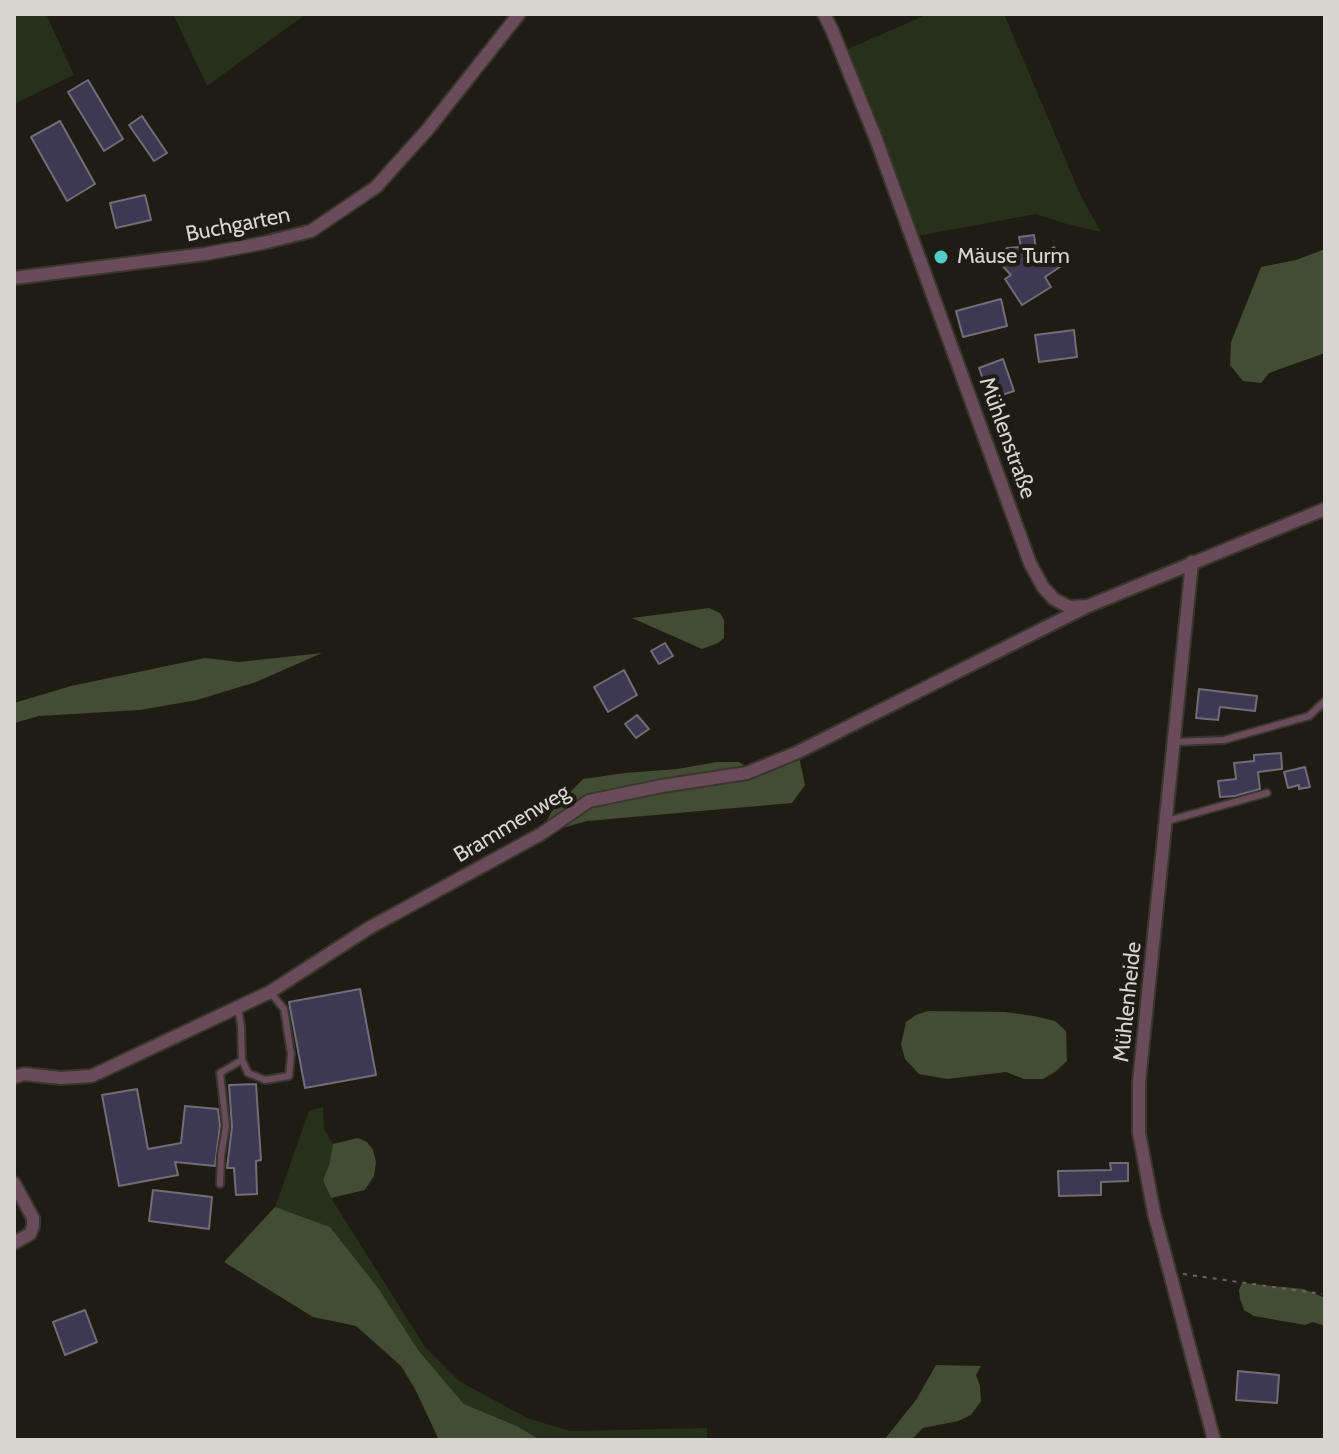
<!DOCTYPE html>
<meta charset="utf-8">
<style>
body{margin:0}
#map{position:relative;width:1339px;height:1454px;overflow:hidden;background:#1f1c14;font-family:Cabin,sans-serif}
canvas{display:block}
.frame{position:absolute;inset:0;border:16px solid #d7d6d0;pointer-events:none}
</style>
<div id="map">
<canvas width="1339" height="1454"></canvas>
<div class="frame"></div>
</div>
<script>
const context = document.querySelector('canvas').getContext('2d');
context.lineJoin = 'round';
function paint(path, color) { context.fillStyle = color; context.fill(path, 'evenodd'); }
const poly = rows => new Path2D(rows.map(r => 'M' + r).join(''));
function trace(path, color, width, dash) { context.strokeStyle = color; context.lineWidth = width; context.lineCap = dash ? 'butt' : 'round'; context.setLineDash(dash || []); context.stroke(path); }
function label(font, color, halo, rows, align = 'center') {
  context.font = font + ' Cabin,sans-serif'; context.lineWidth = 8; context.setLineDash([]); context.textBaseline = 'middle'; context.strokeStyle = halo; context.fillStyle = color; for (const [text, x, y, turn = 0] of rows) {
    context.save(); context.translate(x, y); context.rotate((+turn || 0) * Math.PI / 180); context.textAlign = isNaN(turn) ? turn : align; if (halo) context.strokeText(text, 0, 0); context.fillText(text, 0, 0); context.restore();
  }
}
paint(poly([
 [14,14,46,14,74,75,14,104],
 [173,14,306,14,207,86],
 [928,14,1004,14,1081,196,1101,232,1063,223,1036,214,912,237,841,52],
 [323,1107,324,1129,333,1144,329,1165,323,1180,331,1198,425,1347,459,1381,527,1418,570,1431,707,1428,707,1440,541,1440,517,1426,464,1404,418,1350,275,1207,309,1111]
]), '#27301a');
paint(poly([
 [1325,249,1325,353,1269,373,1261,383,1243,381,1230,365,1231,342,1261,267,1296,260],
 [709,608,720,613,724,620,724,638,718,643,702,649,632,618],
 [322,653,256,682,197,700,140,710,39,716,14,723,14,703,71,686,205,658,239,662],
 [798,752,805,785,792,803,587,821,541,834,551,812,583,779,625,773,677,769,717,762,739,762,753,771],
 [928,1011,1005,1012,1034,1016,1055,1021,1066,1031,1067,1061,1055,1072,1043,1079,1024,1079,1006,1072,947,1079,919,1074,905,1059,901,1044,906,1022,916,1015],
 [358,1138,367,1142,373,1150,376,1162,374,1176,365,1190,331,1198,323,1180,329,1165,333,1144],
 [275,1207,330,1227,378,1288,418,1350,464,1404,517,1426,541,1440,439,1440,415,1389,401,1366,356,1326,313,1317,224,1262],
 [1242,1283,1304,1289,1325,1298,1325,1326,1313,1322,1305,1325,1254,1316,1244,1310,1240,1299,1239,1290],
 [936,1365,981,1366,976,1375,980,1386,981,1401,971,1415,958,1421,923,1428,911,1440,884,1440,916,1400]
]), '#424d34');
const building = poly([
 [88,80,123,139,104,151,68,92,88,80],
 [142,116,167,153,154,161,129,125,142,116],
 [60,121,95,184,67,201,31,137,60,121],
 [145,195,151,220,116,228,110,203,145,195],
 [1034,235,1037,258,1054,247,1057,253,1064,250,1070,260,1045,277,1051,287,1022,305,1005,279,1011,275,999,262,999,255,1007,248,1021,247,1019,237,1034,235],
 [1001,299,1007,326,963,337,956,311,1001,299],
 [1074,330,1077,357,1039,362,1035,335,1074,330],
 [1003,359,1014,391,990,399,979,368,1003,359],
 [665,643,673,656,659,664,651,651,665,643],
 [624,670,637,695,608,712,594,687,624,670],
 [1199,689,1257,696,1255,711,1220,707,1218,720,1196,718,1199,689],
 [637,715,649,729,636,738,625,724,637,715],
 [1281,753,1282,769,1258,772,1260,789,1235,796,1220,797,1218,781,1236,779,1234,763,1254,761,1254,755,1281,753],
 [1305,767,1310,787,1299,789,1299,785,1288,788,1284,772,1305,767],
 [360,989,376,1075,305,1088,289,1002,360,989],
 [256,1084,261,1160,256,1161,257,1194,236,1195,234,1168,227,1168,232,1127,229,1085,256,1084],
 [137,1089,148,1149,181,1143,185,1106,218,1109,220,1126,215,1166,175,1162,178,1175,119,1186,102,1095,137,1089],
 [1110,1163,1128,1163,1128,1181,1101,1182,1101,1195,1059,1196,1058,1171,1111,1170,1110,1163],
 [153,1190,212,1197,209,1229,149,1221,153,1190],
 [85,1310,97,1342,65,1355,53,1322,85,1310],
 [1238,1371,1279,1375,1277,1403,1236,1400,1238,1371]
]);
paint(building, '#3d3952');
trace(building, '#6f6e78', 2);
const service = poly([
 [1175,742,1224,740,1309,716,1325,701],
 [1167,821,1267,793],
 [238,1007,241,1026,242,1060,248,1073,265,1080,289,1076,291,1054,284,1009,270,992],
 [220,1184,221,1156,226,1126,220,1073,242,1060]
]);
const minor = poly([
 [824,14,832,30,876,139,1030,563,1043,587,1054,599,1069,607,1088,606,1325,509],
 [14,278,205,254,263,243,311,231,376,187,428,129,519,14],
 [1192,562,1139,1082,1139,1133,1154,1213,1214,1440],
 [14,1077,24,1074,61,1078,91,1076,98,1073,270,992,369,928,541,834,589,801,662,786,747,773,769,764,798,752,1088,606],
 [14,1183,33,1218,33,1226,30,1234,14,1243]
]);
trace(service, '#39362e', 10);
trace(minor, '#39362e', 16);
trace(poly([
 [1183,1274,1322,1294]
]), '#69665f', 2, [4, 6]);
trace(service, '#6a4b5a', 6);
trace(minor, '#6a4b5a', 12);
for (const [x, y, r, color] of [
 [941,257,8,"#52cdce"]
]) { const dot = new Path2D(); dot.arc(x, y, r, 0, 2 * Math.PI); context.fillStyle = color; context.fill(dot); trace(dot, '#1f1c14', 3); }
label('22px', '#d7d6d0', '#1f1c14', [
 ["Buchgarten",238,225,-11],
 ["Mühlenstraße",1007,438,70],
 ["Brammenweg",512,824,-31],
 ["Mühlenheide",1128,1002,-84]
]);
label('22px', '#d7d6d0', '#1f1c14', [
 ["Mäuse Turm",957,257]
], 'left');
</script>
